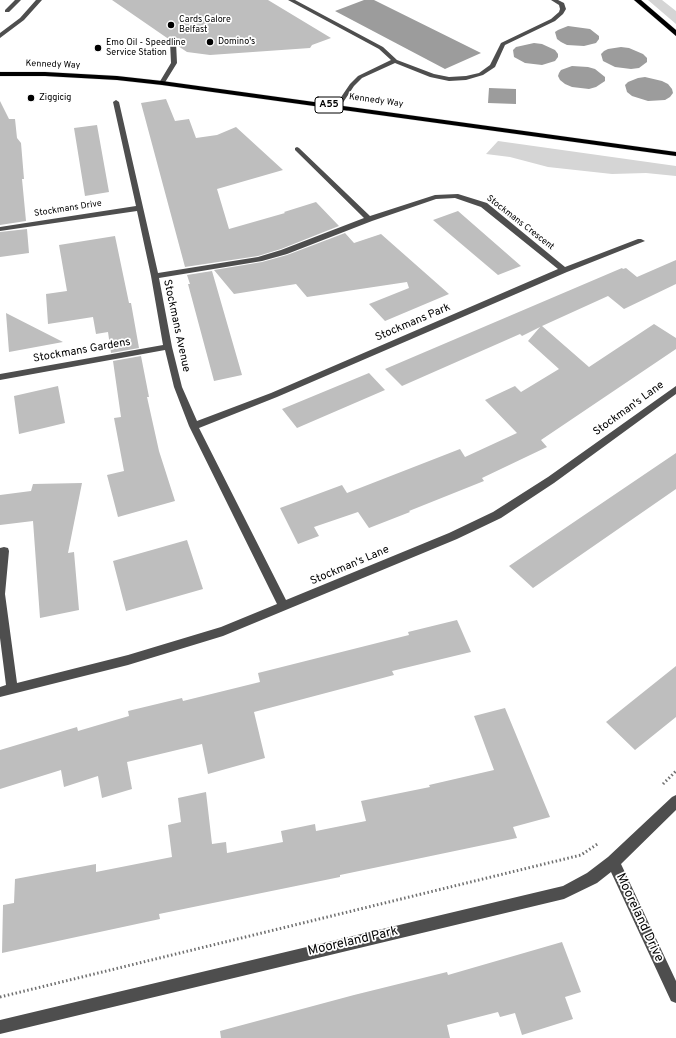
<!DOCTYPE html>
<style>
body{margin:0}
canvas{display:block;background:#fff}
</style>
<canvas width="676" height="1038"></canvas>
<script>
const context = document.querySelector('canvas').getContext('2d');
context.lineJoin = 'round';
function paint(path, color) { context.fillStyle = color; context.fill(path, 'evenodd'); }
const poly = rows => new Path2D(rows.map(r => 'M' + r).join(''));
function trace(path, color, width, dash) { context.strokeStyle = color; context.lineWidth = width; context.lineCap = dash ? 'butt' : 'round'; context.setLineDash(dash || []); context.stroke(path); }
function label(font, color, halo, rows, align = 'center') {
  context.font = font + ' Overpass,sans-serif'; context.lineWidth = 3.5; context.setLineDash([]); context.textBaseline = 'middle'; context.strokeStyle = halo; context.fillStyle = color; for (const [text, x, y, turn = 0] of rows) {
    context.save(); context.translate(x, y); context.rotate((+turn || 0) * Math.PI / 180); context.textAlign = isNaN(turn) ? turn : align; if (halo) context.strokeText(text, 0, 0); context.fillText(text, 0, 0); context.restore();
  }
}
paint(poly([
 [648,0,662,0,676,11,676,24],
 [498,141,676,166,676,176,646,173,612,174,548,167,510,157,486,154]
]), '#d5d5d5');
paint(poly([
 [364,0,374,0,481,53,445,69,335,11],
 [568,26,590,29,599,36,599,39,596,43,584,46,567,45,561,42,557,39,555,32,558,30],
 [534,43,542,44,555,50,558,54,558,57,555,61,542,65,525,63,514,57,513,50,516,47],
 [621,47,629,48,643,54,647,58,647,62,639,68,631,69,615,67,603,61,601,54,604,51,608,49],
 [572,66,588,67,595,69,605,77,605,81,596,87,589,89,572,87,565,84,560,80,558,76,559,73,561,70],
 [645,77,662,81,668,84,672,89,673,93,670,97,665,100,648,101,632,96,627,92,625,85,628,82,638,78],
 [489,88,516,89,516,104,488,103]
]), '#9c9c9c');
paint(poly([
 [112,0,268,0,331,38,312,45,310,48,210,55,187,52,178,46,177,41,174,39,170,40],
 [166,99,175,121,189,119,196,138,217,135,236,127,283,170,217,189,229,229,285,213,284,212,316,202,339,226,281,249,258,256,185,267,141,103],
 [0,101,9,119,15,119,17,138,21,143,24,179,22,179,26,221,0,225],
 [97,125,109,192,85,196,74,128],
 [458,211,521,266,498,275,433,220],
 [27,229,29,253,0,257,0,232],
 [345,233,354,243,381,234,449,294,385,321,369,304,409,288,407,282,307,297,296,284,234,294,214,270,262,262,287,255],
 [115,236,129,303,131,303,139,348,111,353,108,332,96,334,93,317,48,324,46,294,67,291,59,245],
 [676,260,676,284,624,309,608,296,542,326,589,367,654,324,676,338,676,349,541,440,547,447,482,478,484,481,409,511,410,512,369,528,358,512,314,527,319,536,298,544,280,508,342,485,347,493,460,449,465,457,517,433,485,400,515,386,521,392,559,369,528,341,540,327,522,336,520,334,402,386,385,369,622,268,623,269,626,268,637,277],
 [212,271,242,375,214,381,188,284,190,284,187,275],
 [6,313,63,342,9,352],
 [141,356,149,397,147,397,159,451,175,501,118,517,107,475,124,471,114,418,121,417,113,361],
 [369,373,385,390,297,428,282,409],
 [58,386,65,423,19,434,14,396],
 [676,453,676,489,533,588,509,566],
 [82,483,68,553,74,552,79,610,40,618,33,521,0,525,0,495,31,491,33,484],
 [187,540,203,589,126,611,113,561],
 [457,620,471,652,392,671,394,675,254,712,265,758,208,774,202,744,127,762,132,789,102,798,98,776,64,787,61,770,0,789,0,750,77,727,78,731,129,716,128,711,182,698,183,701,260,682,258,673,409,635,408,632],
 [676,666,676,717,635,750,606,722],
 [505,708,550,817,513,827,517,838,340,875,340,877,159,914,160,919,2,953,3,905,14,903,15,879,96,864,96,872,172,857,168,825,181,822,178,798,206,792,212,844,226,842,227,853,283,842,281,831,315,824,316,831,366,821,361,801,430,787,429,785,494,770,474,716],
 [562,942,581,992,565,997,573,1019,522,1035,515,1013,500,1017,498,1012,447,1025,450,1038,221,1038,220,1031,354,995,447,972,448,975]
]), '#bebebe');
const highway = poly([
 [634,0,641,0,676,30,676,36,634,0],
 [0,72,45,72,117,76,162,81,676,152,676,156,162,85,117,80,45,76,0,76,0,72]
]);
trace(highway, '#dbdbdb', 1);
trace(poly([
 [663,784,676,771],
 [0,997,581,855,599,843]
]), '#707070', 3, [1.5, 2.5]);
paint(poly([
 [15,0,21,0,9,12,5,12,5,10,15,0],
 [36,0,42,0,24,20,0,38,0,33,20,18,36,0],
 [288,0,295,0,383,47,397,60,434,74,449,77,466,76,479,73,490,65,501,43,551,19,559,12,560,9,559,5,551,0,558,0,564,3,566,9,563,14,555,21,505,45,495,67,483,75,466,80,449,81,430,77,395,63,362,78,354,86,340,107,338,108,335,106,350,84,358,76,391,60,379,49,288,0],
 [173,40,176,42,177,63,164,84,160,84,159,83,171,63,170,42,173,40],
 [116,100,119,102,158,273,258,257,281,250,364,218,295,150,295,148,297,147,299,148,370,216,435,195,458,194,487,203,565,267,638,239,641,239,645,241,567,272,277,397,199,428,286,600,449,533,493,512,548,477,676,386,676,394,554,483,501,518,457,539,223,636,128,665,0,697,0,687,6,685,0,638,0,548,4,547,8,548,9,551,5,594,17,683,128,655,221,627,277,604,189,426,174,387,165,350,0,380,0,374,163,345,151,276,137,211,0,231,0,227,136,206,113,102,116,100],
 [455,198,481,207,558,269,271,393,197,421,182,387,172,347,159,278,262,261,287,254,372,221,436,199,455,198],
 [676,795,676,810,621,864,676,981,676,1003,671,1001,611,872,597,883,564,899,0,1034,0,1020,563,886,587,873,608,857,672,797,676,795]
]), '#4e4e4e');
paint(highway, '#000');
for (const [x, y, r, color] of [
 [171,25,4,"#000"],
 [210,42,4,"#000"],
 [98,48,4,"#000"],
 [31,98,4,"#000"]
]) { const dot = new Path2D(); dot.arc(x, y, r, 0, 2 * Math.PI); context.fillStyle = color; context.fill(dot); trace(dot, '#fff', 1.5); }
label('9px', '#000', '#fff', [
 ["Cards Galore",179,20],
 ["Belfast",179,30],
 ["Domino's",218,42],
 ["Emo Oil - Speedline",106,43],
 ["Service Station",106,53],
 ["Ziggicig",39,98]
], 'left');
label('9px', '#000', '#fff', [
 ["Kennedy Way",53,65,2],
 ["Kennedy Way",376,101,8],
 ["Stockmans Drive",68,209,-9],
 ["Stockmans Crescent",520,223,38]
]);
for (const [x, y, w] of [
 [329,105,28]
]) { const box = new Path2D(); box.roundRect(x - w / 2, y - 8, w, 16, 3); context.fillStyle = '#fff'; context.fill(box); trace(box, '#000', 1); }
label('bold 10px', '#000', null, [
 ["A55",329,105]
]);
label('11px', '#000', '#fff', [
 ["Stockmans Park",413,323,-23],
 ["Stockmans Avenue",176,326,78],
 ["Stockmans Gardens",82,351,-10],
 ["Stockman's Lane",629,409,-36],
 ["Stockman's Lane",350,566,-23]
]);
label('13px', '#000', '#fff', [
 ["Mooreland Drive",639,918,65],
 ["Mooreland Park",353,942,-13]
]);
</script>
